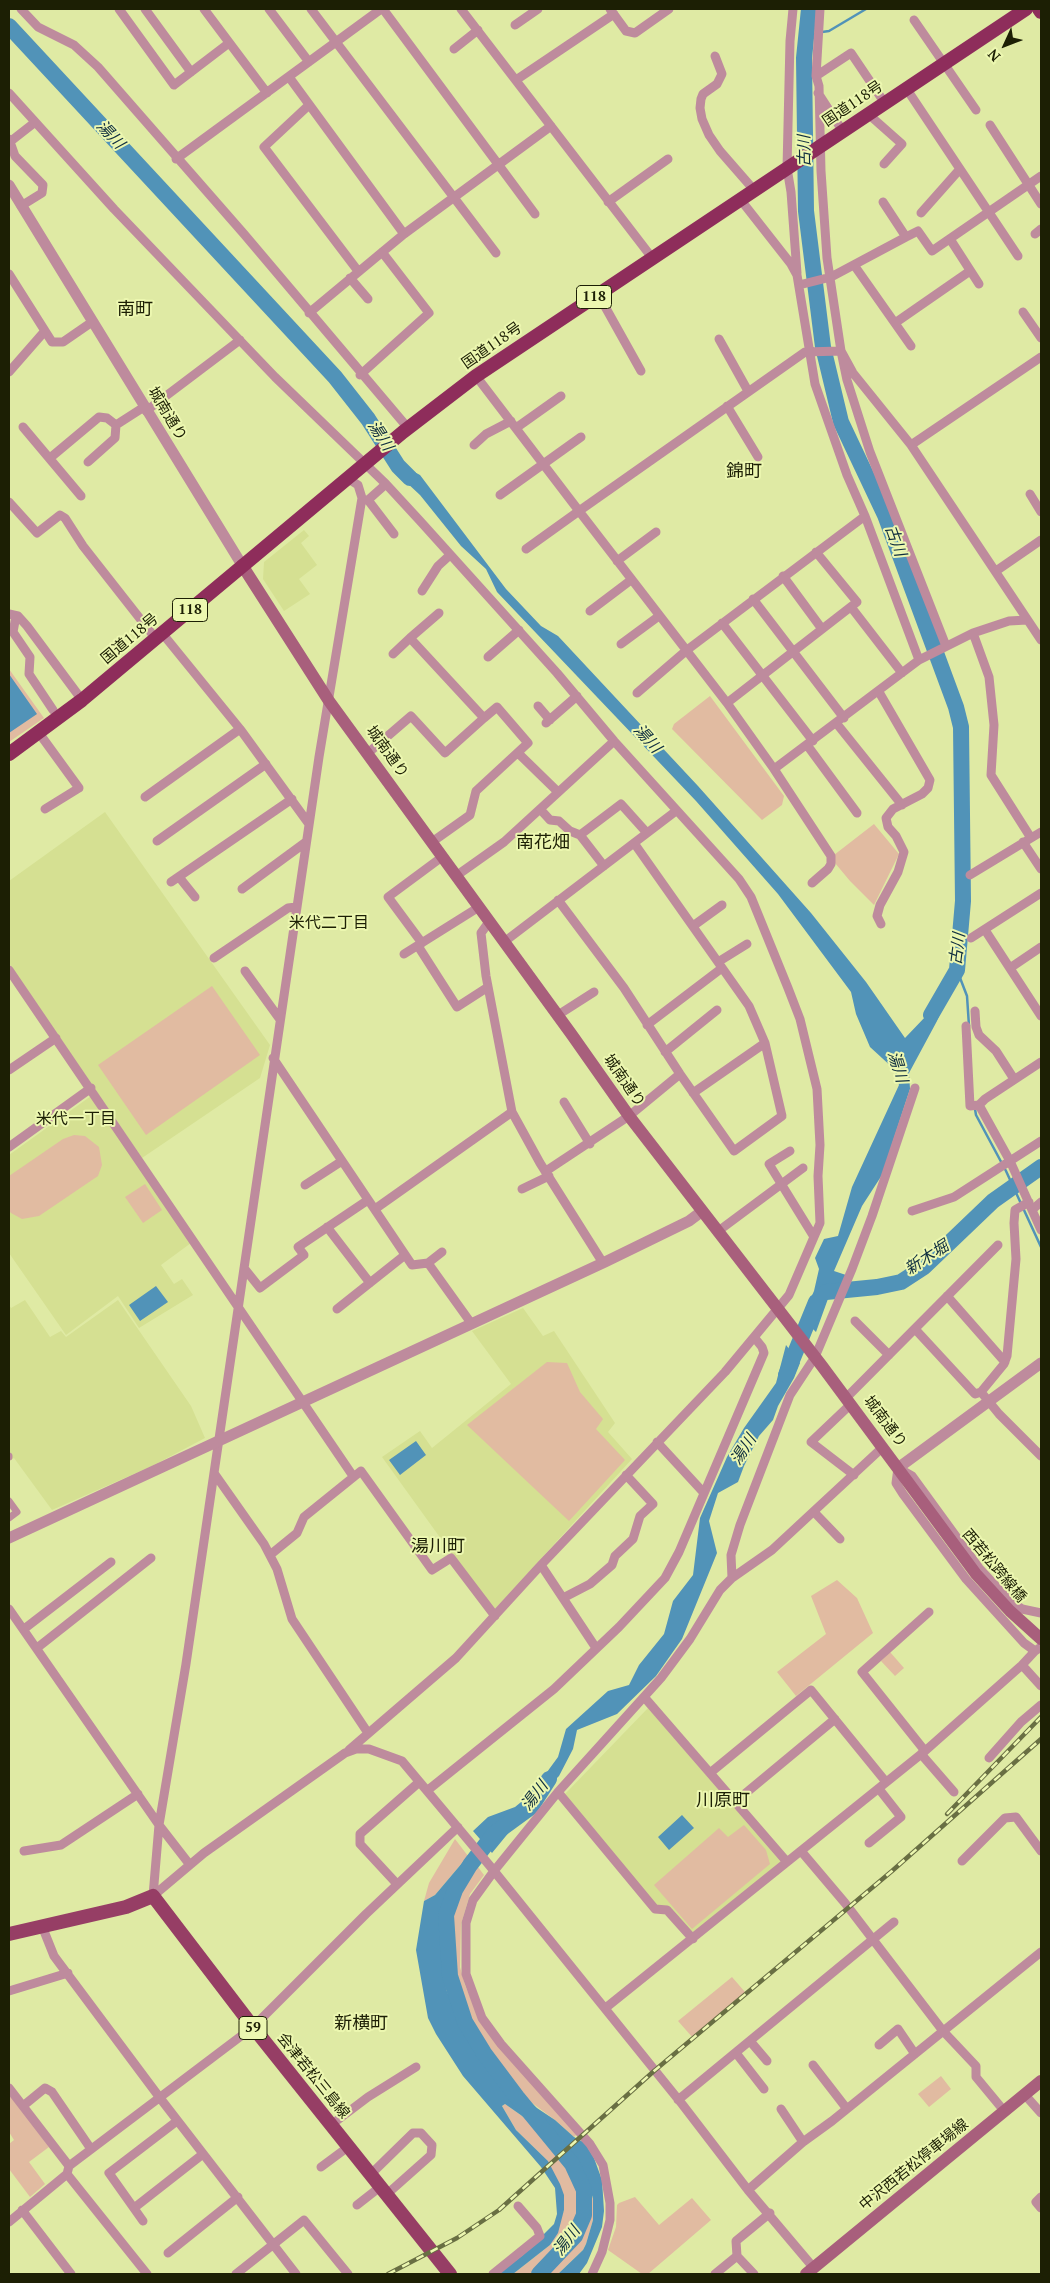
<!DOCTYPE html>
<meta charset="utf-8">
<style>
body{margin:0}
#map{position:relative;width:1050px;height:2283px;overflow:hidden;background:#dfeaa4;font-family:"PT Serif",serif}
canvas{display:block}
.frame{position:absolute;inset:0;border:10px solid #1c1f04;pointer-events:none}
.north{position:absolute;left:980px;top:20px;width:50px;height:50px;-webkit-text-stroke:4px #ecf7b0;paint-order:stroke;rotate:227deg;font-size:14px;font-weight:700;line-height:20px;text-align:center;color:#1c1f04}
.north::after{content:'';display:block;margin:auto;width:18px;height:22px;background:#1c1f04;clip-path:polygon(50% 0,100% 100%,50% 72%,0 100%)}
</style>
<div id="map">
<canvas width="1050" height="2283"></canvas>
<div class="frame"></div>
<div class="north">N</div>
</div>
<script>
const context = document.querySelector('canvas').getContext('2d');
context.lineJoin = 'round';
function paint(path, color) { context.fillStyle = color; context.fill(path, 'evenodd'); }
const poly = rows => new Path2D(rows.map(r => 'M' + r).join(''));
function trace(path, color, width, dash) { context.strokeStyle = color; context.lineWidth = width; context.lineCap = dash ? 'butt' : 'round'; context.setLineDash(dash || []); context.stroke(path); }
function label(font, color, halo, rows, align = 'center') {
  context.font = font + ' "PT Serif","Noto Sans JP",serif'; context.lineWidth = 4; context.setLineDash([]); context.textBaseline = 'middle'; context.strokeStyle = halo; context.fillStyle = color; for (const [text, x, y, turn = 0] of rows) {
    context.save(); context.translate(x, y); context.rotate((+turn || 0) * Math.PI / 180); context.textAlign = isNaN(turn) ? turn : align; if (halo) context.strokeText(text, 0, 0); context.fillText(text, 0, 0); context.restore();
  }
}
paint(poly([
 [304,530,309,536,301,543,317,565,299,579,310,594,284,611,263,579,264,562],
 [105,812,270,1045,260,1078,142,1158,9,963,9,881],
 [91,1096,191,1243,161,1265,174,1284,182,1279,193,1295,139,1328,118,1296,66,1335,9,1253,9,1155],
 [25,1300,50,1337,61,1331,66,1337,118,1300,191,1406,205,1438,152,1466,52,1510,14,1458,9,1461,9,1305,11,1308],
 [523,1308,543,1336,554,1331,615,1423,608,1432,632,1459,493,1611,382,1457,420,1431,432,1448,511,1384,472,1331],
 [648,1708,781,1862,691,1934,669,1909,655,1907,564,1795]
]), '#d5e092');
paint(poly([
 [9,669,44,718,9,742],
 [710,696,784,796,782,805,762,820,672,729,674,724],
 [874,824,899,854,874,905,850,881,835,863,834,855],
 [212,986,260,1055,146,1135,98,1065],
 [74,1135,85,1136,99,1147,102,1165,98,1176,39,1216,22,1219,11,1213,9,1211,9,1176,63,1139],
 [145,1184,162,1210,143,1223,125,1197],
 [547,1362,567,1363,580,1392,603,1419,596,1429,625,1460,569,1521,467,1425],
 [837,1580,857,1598,873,1633,796,1696,777,1672,826,1634,811,1596],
 [890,1652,904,1668,895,1676,881,1661],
 [744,1825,766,1850,770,1864,692,1929,654,1885,719,1828,728,1837],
 [455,1839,468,1856,435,1895,424,1901,429,1883],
 [475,1863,484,1875,470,1894,461,1924,460,1967,465,1985,473,2004,577,2134,574,2137,555,2120,520,2094,477,2055,461,2025,446,1989,443,1918,448,1901],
 [732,1977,745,1992,693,2038,678,2021],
 [941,2076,951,2089,929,2107,918,2094],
 [9,2093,49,2147,29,2162,45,2184,30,2197,9,2169,9,2144,14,2140,9,2132],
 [505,2104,535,2125,551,2131,562,2140,580,2167,589,2184,593,2199,593,2220,586,2244,583,2250,558,2274,513,2274,550,2245,564,2210,548,2161,516,2130,502,2106],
 [635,2197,659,2225,692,2198,711,2220,648,2274,642,2274,608,2250,616,2227,617,2205,619,2203]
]), '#e1bba1');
paint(poly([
 [396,462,420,475,506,589,541,626,558,636,698,786,811,913,866,982,905,1038,947,994,937,1021,909,1073,910,1089,882,1175,862,1206,834,1271,846,1275,839,1295,829,1296,816,1332,802,1318,814,1291,819,1269,815,1258,824,1239,838,1236,852,1187,899,1085,894,1069,870,1047,856,1014,851,992,778,894,696,801,497,592,486,569,461,546,420,495,406,482,397,471],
 [9,674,37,714,9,733],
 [156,1286,168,1302,140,1321,129,1305],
 [786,1345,800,1363,794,1378,778,1406,773,1420,759,1436,744,1466,738,1482,718,1493,709,1521,717,1553,682,1639,656,1676,617,1714,577,1730,573,1749,559,1776,537,1798,492,1853,473,1831,488,1817,515,1807,531,1794,558,1757,566,1729,608,1691,629,1685,639,1665,664,1634,673,1601,693,1575,700,1518,727,1457,744,1428,776,1383],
 [416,1441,426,1455,400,1475,389,1460],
 [682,1815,694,1828,669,1850,658,1837],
 [468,1856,475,1863,448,1901,443,1918,446,1989,461,2025,477,2055,537,2108,555,2120,574,2137,585,2143,594,2158,602,2180,604,2211,602,2227,587,2263,579,2274,558,2274,583,2250,586,2244,593,2220,593,2199,589,2184,580,2167,562,2140,551,2131,535,2125,505,2104,502,2106,516,2130,548,2161,560,2184,564,2195,564,2210,558,2233,550,2245,513,2274,498,2274,523,2255,554,2224,557,2214,555,2188,541,2167,463,2076,436,2034,428,2018,416,1950,424,1901,435,1895]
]), '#5193b8');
trace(poly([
 [822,32,829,31,866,9],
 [806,36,817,34],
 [957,970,967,996,969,1026],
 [975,1109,976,1115,1006,1171,1041,1247]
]), '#5193b8', 2.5);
trace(poly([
 [809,9,804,58,806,211,823,347,841,422,885,515,956,707,961,727,963,901,957,970,931,1015],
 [9,26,335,377,368,419,398,466,410,478],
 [826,1292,877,1287,901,1282,924,1267,993,1201,1041,1167],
 [786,1375,816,1302],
 [539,2274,575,2236,584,2215,584,2190,572,2164,517,2097,484,2053,465,2022,450,1976,446,1915,455,1890,470,1865,494,1834,531,1807,549,1779]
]), '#5193b8', 16);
trace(poly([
 [9,1456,9,1457],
 [9,1501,17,1512,9,1518]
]), '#be8b9d', 7);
trace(poly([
 [21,9,38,27,74,45,98,67,244,234,408,428],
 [119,9,174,85,229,43],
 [145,9,191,72],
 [204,9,267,93],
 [269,9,309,62],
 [311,9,496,253],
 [383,9,535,214],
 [461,9,653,259],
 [610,9,626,31,635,33,669,9],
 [793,9,790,41,787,168,791,192,797,273],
 [820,9,816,76,819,86,821,171,827,258,841,351,847,380,870,452,946,646],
 [914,20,976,110],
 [515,25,538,9],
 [454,49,478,30],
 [715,56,722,74,717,84,703,94,701,99,700,108,702,119,709,135,720,151,754,190],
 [816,76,851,53,884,102],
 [289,77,404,234],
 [516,80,614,14],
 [906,88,1018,256],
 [9,93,114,209,275,377,386,484,421,522,557,673,614,741,739,879,751,897,788,988,800,1019,817,1089,820,1145,818,1176,820,1223,789,1295,725,1372,541,1565,456,1658,349,1750],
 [818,93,842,130],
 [309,105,264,147,358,271],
 [867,113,902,144,884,164],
 [990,125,1041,204],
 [9,139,15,156,43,185,42,193,21,206],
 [11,141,34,123],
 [176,159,381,9],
 [740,199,791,264,797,275,815,384,847,475,865,516,919,660],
 [608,202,668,159],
 [883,202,906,237,918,231,932,251,1041,176],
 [921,213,960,169],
 [1035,234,1041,229],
 [950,239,979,284],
 [854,265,911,346],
 [9,274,52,342,63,342,92,322],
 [350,278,368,299],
 [799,285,831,277,906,237],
 [598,294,641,371],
 [1023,312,1041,338],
 [309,313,404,234,551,126],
 [895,323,970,271],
 [719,339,748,391],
 [9,372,44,332],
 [360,375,429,313,382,252],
 [476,376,579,511,805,352,841,351,853,373,911,445,1041,640],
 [727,406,758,457],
 [146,411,240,340],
 [23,427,81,496],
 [516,428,561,396],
 [474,445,486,434,511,421],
 [911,445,1041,357],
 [50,458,99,417,107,418,116,425,144,407],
 [88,462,115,438,116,425],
 [1030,494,1041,512],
 [500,495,581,437],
 [362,500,368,500,386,484],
 [368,500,394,534],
 [9,502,37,533,60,515,65,518,83,546,156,639],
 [526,549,579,511,727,703,774,769,919,660,973,633,1009,621,1027,620],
 [617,561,656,532],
 [996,571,1041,540],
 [783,576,822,629],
 [422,591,438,566,450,555],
 [753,599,844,718],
 [851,607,902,673],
 [590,611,631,580],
 [9,614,18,616,27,626,82,700],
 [16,616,13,632,30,657,29,674,53,710],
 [722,623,813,741],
 [162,633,240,729,309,824],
 [973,633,989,677,994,725,991,775,1031,838],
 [410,638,439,613],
 [621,644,659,616],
 [393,654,410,638,484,718,497,707,528,743,476,791,470,815,432,842],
 [488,657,519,630],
 [879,692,930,780,928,788,922,794,893,809,886,818,888,827,896,836,904,852,898,872,880,905,877,916,881,924],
 [637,693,687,650,865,516],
 [727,703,857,602,816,552],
 [538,706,550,720],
 [546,723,577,696],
 [837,724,902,805],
 [39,733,79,788,45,809],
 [807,745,857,813],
 [368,753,411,716,445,753,484,718],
 [518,753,558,792],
 [774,769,831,856,831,864,828,869,812,883],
 [145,797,240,729],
 [540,809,550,820,559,821,570,831,580,835,604,866],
 [580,835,621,804,647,833],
 [157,841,266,764],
 [1023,842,1041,869],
 [970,875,1041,832],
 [456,876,504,842,612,743],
 [179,877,195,897],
 [171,882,292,799],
 [242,889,306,842],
 [558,900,624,988,680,1074,734,1151,782,1116,765,1043,749,1006,634,843],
 [489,922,481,933,486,976,512,1112,540,1163,603,1263],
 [693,926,722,905],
 [985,930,1041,1016],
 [971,938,1041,893],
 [504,942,676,811],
 [422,943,388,897,442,857],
 [418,946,457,1007,488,987],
 [404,954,479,907],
 [214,958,288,908,296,907],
 [718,962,747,944],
 [1010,968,1041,947],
 [9,970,353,1476],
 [245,971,279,1018],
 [975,1011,976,1027,979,1035,996,1051,1014,1079],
 [558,1015,594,992],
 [647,1025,722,968],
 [966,1026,970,1106,979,1105],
 [665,1052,717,1010],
 [273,1058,412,1265,428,1263,471,1323],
 [1041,1062,985,1099,979,1105,1010,1161,1041,1230],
 [9,1070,56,1038],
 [693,1093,765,1043],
 [564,1102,590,1144],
 [9,1147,91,1088],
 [790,1151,769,1164,814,1237],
 [546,1171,629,1116,680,1074],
 [305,1185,342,1161],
 [522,1189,549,1176],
 [1029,1202,1015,1210,1014,1223,1016,1259,1007,1356,1004,1364,981,1392,999,1414,1041,1456],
 [375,1209,512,1112],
 [1032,1210,1041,1202],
 [912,1211,954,1197,1041,1141],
 [327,1227,370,1283],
 [717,1232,803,1168],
 [428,1263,442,1252],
 [244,1268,260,1288,304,1255,298,1247,368,1200],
 [947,1296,1005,1362],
 [337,1309,405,1255],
 [855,1321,889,1355],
 [915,1329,975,1394,981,1392],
 [846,1398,998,1245],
 [851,1404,811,1442,854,1475],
 [657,1442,704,1493],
 [214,1473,264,1544,277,1569,292,1619,368,1733],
 [814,1512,840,1539],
 [270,1555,297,1533,304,1517,361,1471,432,1570,451,1558,495,1616],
 [541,1565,596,1648],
 [732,1578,772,1550,883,1447],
 [563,1598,590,1584,612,1565,615,1556,633,1539,640,1516,653,1504,626,1475],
 [9,1609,159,1825,190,1865],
 [1041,1613,1022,1609,1009,1600,979,1568,912,1476,898,1468,896,1483,903,1494,966,1579,1024,1643,1035,1651,1041,1647],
 [24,1629,111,1562],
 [37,1648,151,1558],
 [1022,1665,1041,1686],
 [645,1698,787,1862],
 [925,1751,862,1672,929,1612],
 [921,1754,954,1792],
 [989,1758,1021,1722,1041,1705],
 [710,1773,811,1690,886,1782],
 [428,1790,554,1689,619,1627,665,1578,679,1552,764,1353,762,1347,754,1337],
 [558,1792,655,1909,667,1910,693,1939],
 [735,1802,835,1719],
 [869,1843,901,1817,879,1789],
 [24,1851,61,1845,138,1794],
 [801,1851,845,1903,943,2031,976,2066,976,2077,1005,2112],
 [962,1861,1005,1818,1016,1817,1041,1851],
 [397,1884,360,1844,360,1834,417,1784],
 [153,1896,159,1825,186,1664,319,757,362,498,358,485,347,478],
 [153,1896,204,1853,345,1753,356,1749,369,1749,402,1761,490,1866,682,2104,748,2190,813,2267],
 [42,1926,54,1956,160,2098,296,2274],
 [9,1991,68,1973],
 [608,2006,925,1751,1022,1665,1035,1651],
 [750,2041,767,2061],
 [879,2045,898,2029,915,2054],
 [736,2053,764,2089],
 [813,2065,847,2109],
 [9,2088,69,2166],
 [1025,2095,1041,2113],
 [678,2100,894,1922],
 [23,2106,45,2088,52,2092,91,2149],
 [781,2109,803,2142],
 [331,2125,368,2097,416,2067],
 [321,2167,348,2147],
 [67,2174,147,2274],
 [370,2175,413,2133,421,2133,432,2145,431,2155,386,2195],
 [748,2190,803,2142,832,2121,1041,1952],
 [1041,2197,1036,2202,1041,2208],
 [357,2205,380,2187],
 [134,2208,203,2154],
 [22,2210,71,2274],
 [143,2221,109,2173,177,2121],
 [9,2222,67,2174,69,2166,253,2027,366,1914,458,1827],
 [168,2253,238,2197],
 [236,2274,304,2220,348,2274],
 [493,2274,540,2236,537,2228,518,2206],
 [592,2274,602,2252,610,2220,610,2203,603,2165,590,2144,501,2044,482,2018,466,1974,466,1923,473,1900,494,1871,558,1792,661,1678,690,1639,720,1590,732,1578,731,1555,740,1525,790,1395,815,1357,852,1269,872,1216,915,1088],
 [715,2274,737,2256],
 [754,2274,737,2256,736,2241,770,2213]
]), '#be8b9d', 9);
trace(poly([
 [9,185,242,565],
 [898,1468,1041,1363],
 [9,1538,605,1262,689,1221,701,1212]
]), '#be8b9d', 11);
trace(poly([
 [242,565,329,701,572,1035,629,1116,822,1366,976,1574,1010,1611,1041,1639],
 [806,2274,1041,2081]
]), '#a85f7c', 12);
trace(poly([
 [9,1934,126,1907,153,1896,253,2027,450,2274]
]), '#963e65', 14);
trace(poly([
 [1039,9,1041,12],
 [9,754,82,700,403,432,476,376,1026,9]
]), '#8e2d5b', 14);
const rail = poly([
 [947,1814,1041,1717],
 [388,2274,457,2238,499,2210,654,2071,892,1871,1041,1739]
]);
trace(rail, '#696f43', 4.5);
trace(rail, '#ecf7b0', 2.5, [8]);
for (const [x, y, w] of [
 [594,297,35],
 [190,610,35],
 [253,2028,28]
]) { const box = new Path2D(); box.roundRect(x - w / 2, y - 11.5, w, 23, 4); context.fillStyle = '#ecf7b0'; context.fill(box); trace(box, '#1c1f04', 1); }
label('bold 14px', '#1c1f04', null, [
 ["118",594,297],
 ["118",190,610],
 ["59",253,2028]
]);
label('15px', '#1c1f04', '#ecf7b0', [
 ["国道118号",853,104,-34],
 ["国道118号",492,346,-35],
 ["城南通り",167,414,59],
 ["国道118号",130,639,-40],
 ["城南通り",387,752,54],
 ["城南通り",624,1081,55],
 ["城南通り",885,1422,53],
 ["西若松跨線橋",994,1566,50],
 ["会津若松三島線",313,2076,51],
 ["中沢西若松停車場線",914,2165,-39]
]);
label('italic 16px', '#0f2e3f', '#ecf7b0', [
 ["湯川",110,135,47],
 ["古川",805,151,-91],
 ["湯川",380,436,57],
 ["古川",895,541,70],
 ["湯川",647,739,48],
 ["古川",958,949,-83],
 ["湯川",897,1067,73],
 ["新木堀",927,1258,-33],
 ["湯川",744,1450,-57],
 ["湯川",535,1796,-52],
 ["湯川",567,2241,-53]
]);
label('16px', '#1c1f04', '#ecf7b0', [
 ["米代二丁目",329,923],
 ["米代一丁目",76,1119]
]);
label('18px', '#1c1f04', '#ecf7b0', [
 ["南町",135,310],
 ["錦町",744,472],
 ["南花畑",543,843],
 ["湯川町",438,1547],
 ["川原町",723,1801],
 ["新横町",361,2024]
]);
</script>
